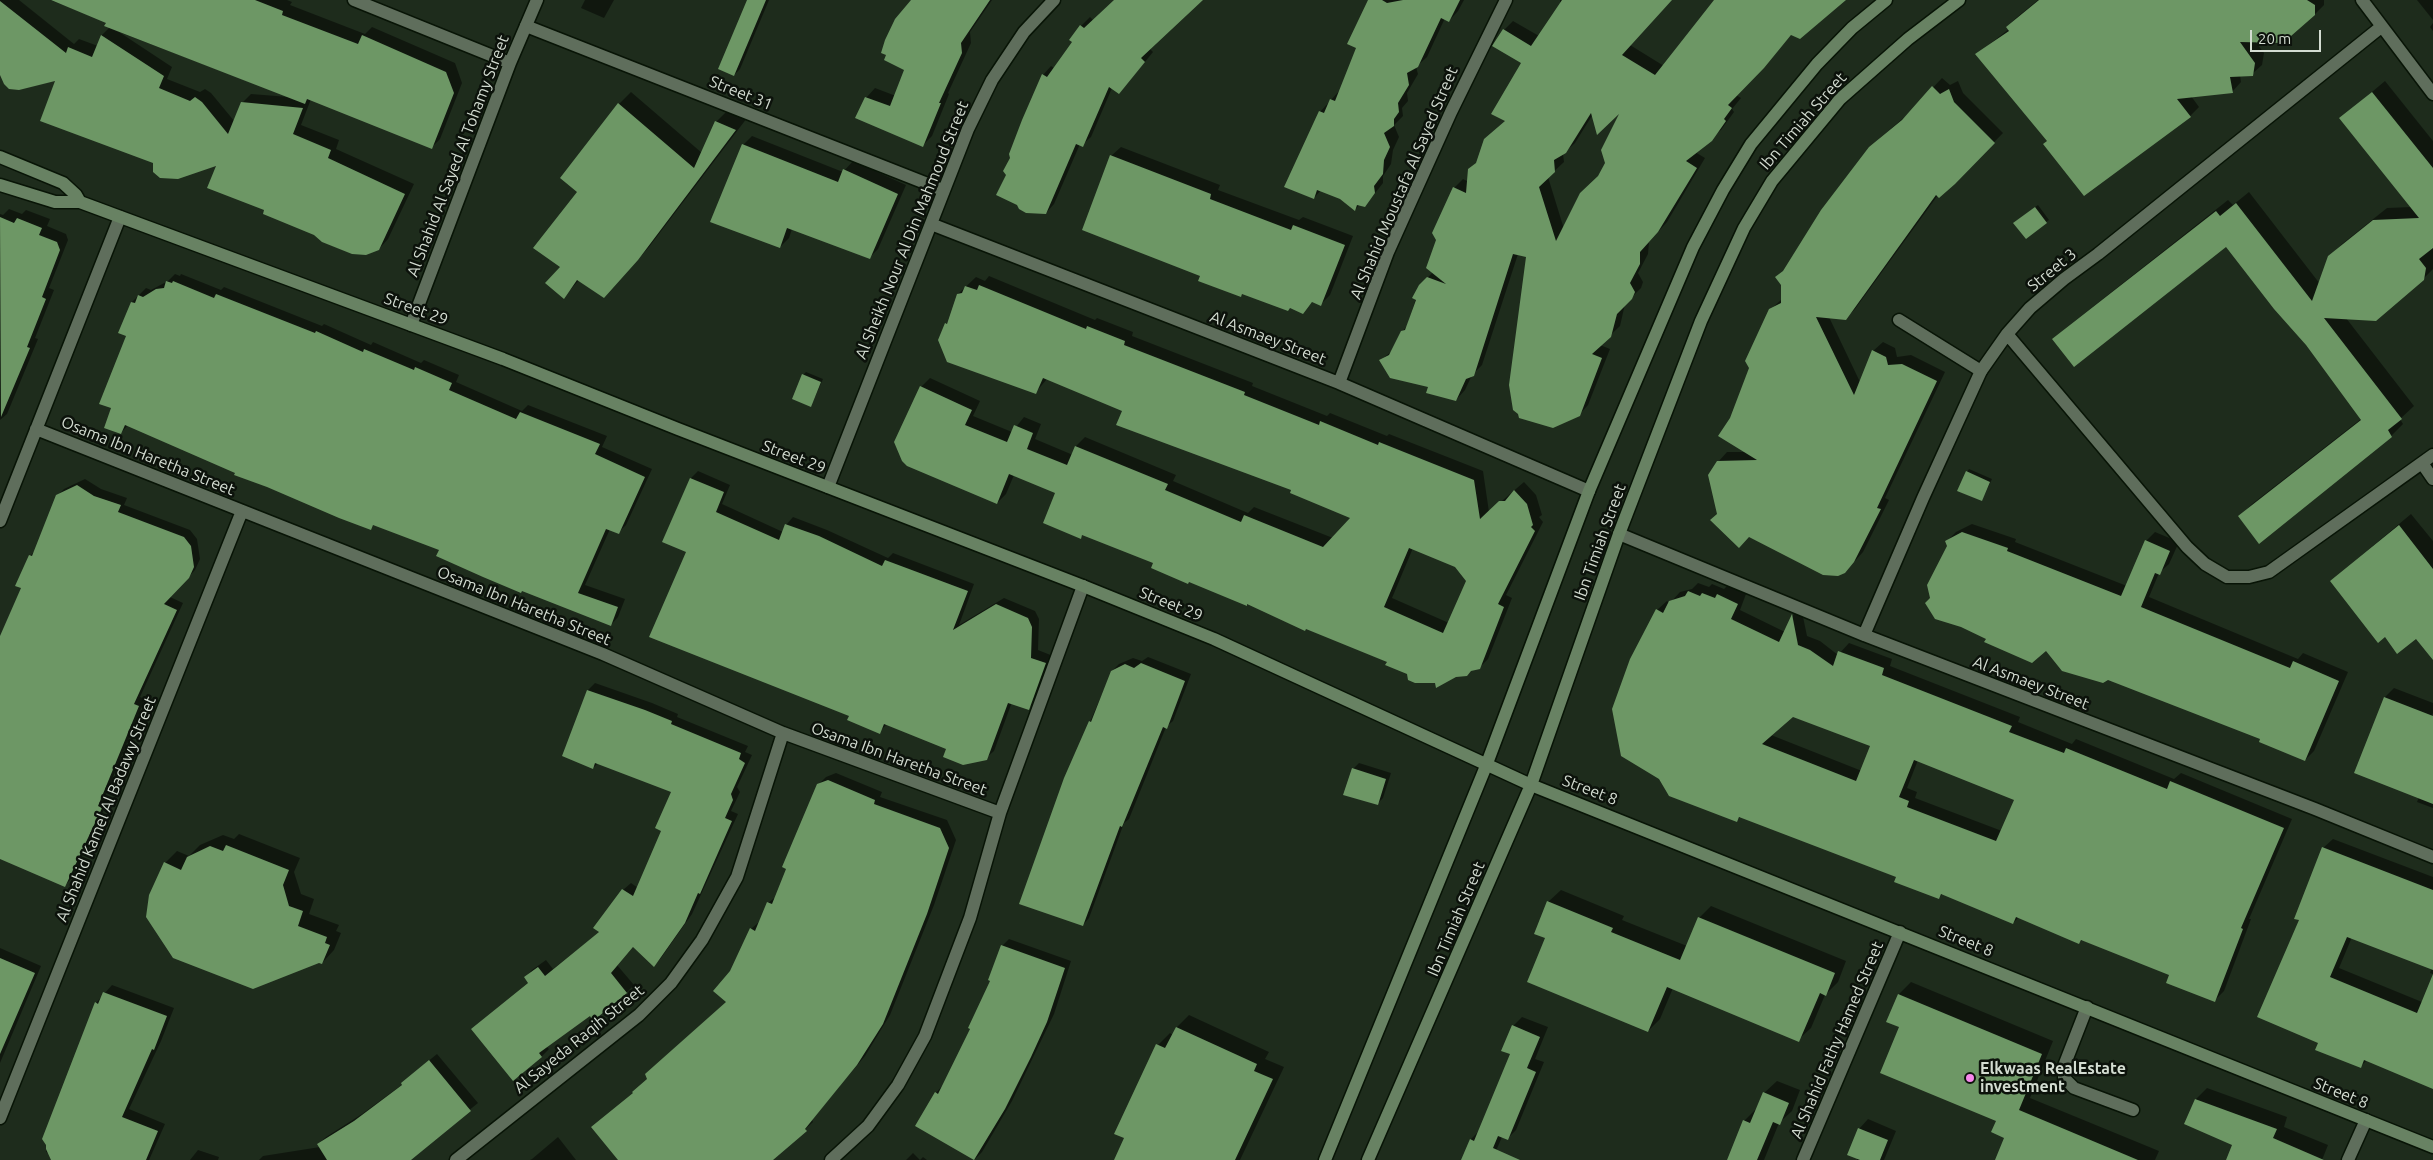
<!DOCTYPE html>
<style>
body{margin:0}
#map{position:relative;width:2433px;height:1160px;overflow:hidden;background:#1e2c1c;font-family:Ubuntu,sans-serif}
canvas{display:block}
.scale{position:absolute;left:2250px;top:30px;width:71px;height:22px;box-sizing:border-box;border:2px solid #d3dcd1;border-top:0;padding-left:6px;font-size:15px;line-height:18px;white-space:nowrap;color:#d3dcd1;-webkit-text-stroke:4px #0c120b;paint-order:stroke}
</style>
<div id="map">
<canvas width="2433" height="1160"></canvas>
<div class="scale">20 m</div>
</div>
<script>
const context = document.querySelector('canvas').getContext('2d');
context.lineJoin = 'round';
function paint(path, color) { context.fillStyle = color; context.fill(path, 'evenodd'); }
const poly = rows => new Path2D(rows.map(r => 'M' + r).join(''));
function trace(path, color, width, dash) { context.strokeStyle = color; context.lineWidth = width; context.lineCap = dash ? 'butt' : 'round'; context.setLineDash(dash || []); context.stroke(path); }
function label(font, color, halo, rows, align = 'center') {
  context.font = font + ' Ubuntu,sans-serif'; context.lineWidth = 5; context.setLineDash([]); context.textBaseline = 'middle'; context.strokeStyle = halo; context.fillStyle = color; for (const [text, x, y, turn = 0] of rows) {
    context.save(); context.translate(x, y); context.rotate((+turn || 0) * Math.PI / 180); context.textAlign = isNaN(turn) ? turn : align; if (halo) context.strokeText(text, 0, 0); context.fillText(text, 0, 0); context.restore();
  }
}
paint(poly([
 [0,0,19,0,74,44,79,39,98,46,102,35,110,27,107,22,50,0,287,0,292,2,290,5,365,34,372,27,455,63,462,83,440,139,431,148,311,99,301,125,339,140,336,149,414,184,388,239,379,249,315,234,266,210,218,164,155,162,57,79,0,72],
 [119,32,289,97,251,94,242,103,235,122,211,93,205,89,200,92,167,79,172,67],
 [585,0,614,0,604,18,581,8],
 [748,0,769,0,740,69,734,75],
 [913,0,992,0,970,32,971,43,948,93,949,94,932,136,923,145,866,98,875,88,896,96,906,69],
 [1115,0,1202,0,1149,48,1153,52,1127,84,1112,88,1091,137,1082,145,1080,144,1054,204,1046,213,1007,174,1011,159,1043,75,1051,66,1054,68,1074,41,1071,39,1081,26,1090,17,1093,20],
 [1369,0,1464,0,1458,11,1449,21,1445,18,1427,57,1416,67,1418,74,1407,93,1408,101,1402,108,1403,116,1394,125,1399,137,1393,150,1391,164,1383,176,1383,183,1365,206,1360,204,1355,210,1340,198,1321,190,1314,198,1286,187,1320,112,1340,90,1357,48],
 [1560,0,1671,0,1630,45,1664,66,1716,0,1845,0,1792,34,1736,95,1741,98,1732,109,1734,112,1721,130,1695,152,1705,158,1667,222,1649,242,1648,254,1638,273,1643,282,1641,288,1625,304,1620,326,1600,345,1610,349,1588,405,1579,415,1527,256,1518,254,1482,365,1472,375,1465,390,1456,400,1381,360,1393,350,1402,332,1407,326,1420,286,1433,272,1454,188,1463,179,1469,182,1478,161,1506,120,1522,62,1504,30,1513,21,1539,36,1560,5],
 [1623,109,1606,164,1564,229,1548,177,1564,162,1563,154,1575,143,1593,114],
 [2038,0,2324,0,2324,5,2315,14,2255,41,2264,53,2262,65,2252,74,2240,75,2241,82,2232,92,2191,96,2199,107,2190,116,2048,141,1977,54,2009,29,2007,27,2016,18],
 [2417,0,2433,0,2433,20],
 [2433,23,2433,31,2430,27],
 [1942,78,1950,85,1958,81,1963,93,2003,133,1954,183,1938,195,1855,309,1846,318,1829,317,1860,382,1873,351,1883,342,1895,348,1897,357,1911,355,1945,372,1885,498,1889,500,1863,552,1854,562,1749,536,1718,514,1718,462,1727,452,1747,452,1731,419,1770,310,1782,299,1786,268,1880,138,1908,114],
 [2385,81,2433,141,2433,269,2423,279,2346,318,2414,406,2400,419,2403,424,2391,436,2240,516,2252,504,2361,419,2306,345,2226,245,2054,340,2066,328,2228,200,2233,205,2249,192,2320,284,2329,257,2342,244,2387,208,2412,207,2341,118],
 [631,92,702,153,716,122,728,110,747,118,649,247,616,284,579,280,564,297,562,267,579,192,619,104],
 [752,136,843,172,853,161,906,185,878,249,869,258,792,229,789,238,780,247,712,221,743,145],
 [1121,147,1220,185,1218,190,1299,220,1303,217,1353,236,1330,295,1321,304,1313,301,1303,312,1243,293,1241,296,1201,275,1111,156],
 [2038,205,2049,220,2046,222,2018,220],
 [9,209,22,214,26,210,50,219,47,226,66,234,68,240,49,288,54,290,35,338,38,339,7,414,0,420,0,214,3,215],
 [175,274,180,276,181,274,221,290,224,287,322,326,324,324,371,345,373,342,421,363,424,360,459,375,456,382,522,411,528,405,607,436,602,447,652,469,626,525,618,533,610,529,585,585,625,599,618,617,611,625,440,549,374,524,370,528,128,425,121,433,113,408,132,302,146,288,151,290,168,281],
 [989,276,1095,320,1097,318,1133,332,1132,336,1253,383,1252,386,1327,416,1330,413,1387,436,1389,434,1483,471,1489,512,1524,482,1536,495,1542,515,1539,517,1543,522,1506,595,1512,598,1488,659,1479,668,1436,682,1409,673,1388,662,1155,563,1083,534,1080,537,1057,493,1014,475,1006,494,997,503,921,387,930,378,980,401,973,416,1012,432,1024,417,1041,424,1035,439,1073,455,1076,446,1085,437,1176,475,1173,481,1248,513,1254,507,1333,538,1352,517,1124,410,1047,379,1036,392,946,324,950,320,958,294,976,277,985,281],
 [1413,548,1456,566,1467,581,1449,623,1392,598],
 [806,372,823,379,811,406,803,375],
 [1969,469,1992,479,1982,500,1967,472],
 [698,471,730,485,722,504,783,532,786,525,793,517,827,530,888,558,893,553,974,584,959,625,1004,598,1035,611,1039,619,1038,650,1053,656,1036,701,1029,708,1012,702,994,751,986,758,948,748,887,724,879,732,850,715,688,552,691,478],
 [85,479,101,489,127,498,124,505,190,530,197,539,200,559,195,570,170,597,183,603,140,697,145,699,104,799,108,801,72,878,65,885,0,858,0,642,22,588,30,556,36,550,57,496,64,489],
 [2411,514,2433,541,2433,658,2416,637,2385,636,2331,581],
 [1972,524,2016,539,2015,542,2127,586,2146,541,2155,532,2179,542,2169,564,2159,573,2149,597,2298,659,2303,653,2348,672,2314,751,2305,760,2262,738,2046,649,1987,638,1931,598,1949,546,1947,541,1956,532],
 [1698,583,1709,587,1712,584,1724,589,1727,586,1746,594,1740,610,1785,632,1793,615,1801,607,1807,636,1820,641,1838,655,1849,643,1892,659,1890,666,2020,717,2018,722,2072,744,2076,739,2174,779,2181,773,2292,819,2249,919,2251,919,2224,991,2215,1000,2171,975,2082,940,2079,943,2019,917,2013,923,1943,893,1939,898,1897,877,1741,816,1736,821,1613,709,1631,660,1657,610,1667,601,1670,603,1680,592,1692,589],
 [1793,715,1871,745,1862,771,1771,735],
 [1918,760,2016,800,2002,831,1915,798,1917,792,1907,788],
 [1148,657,1191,674,1173,721,1166,727,1129,819,1124,823,1089,918,1083,925,1090,722,1112,671,1119,664,1133,658,1142,661],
 [595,683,652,703,678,714,677,717,748,746,745,752,752,755,737,787,740,792,731,811,738,814,692,914,661,958,654,965,634,946,617,965,634,985,627,992,590,1014,546,1046,549,1049,542,1056,513,1079,480,1022,529,982,525,978,532,970,546,960,553,969,600,932,595,928,623,890,631,883,638,888,663,830,672,791,598,763,593,768,564,756,588,690],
 [2394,688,2433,703,2433,713,2428,726,2433,728,2433,808,2417,802,2419,797,2385,697],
 [1359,763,1391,773,1383,798,1377,804,1353,769],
 [836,773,882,792,880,797,947,820,956,840,934,905,890,1015,865,1056,849,1075,842,1082,833,1079,840,1086,812,1120,813,1122,772,1160,619,1160,592,1127,634,1093,728,1002,731,971,751,929,759,922,768,903,777,896,818,785,826,777],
 [239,834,300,858,294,872,301,894,314,899,309,914,339,925,336,931,341,933,334,950,322,963,165,863,177,851,189,856,200,845,223,835,234,839],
 [2333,839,2433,877,2433,974,2430,973,2432,968,2352,937,2339,968,2422,1002,2433,977,2433,1086,2367,1060,2360,1067,2319,1042,2300,920,2323,848],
 [1561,890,1624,916,1622,920,1687,946,1699,918,1711,906,1846,961,1838,982,1825,995,1811,1028,1798,1040,1673,988,1660,1019,1648,1031,1547,938,1548,902],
 [1009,939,1071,961,1054,1014,1012,1101,982,1152,975,1159,917,1126,936,1093,942,1086,972,1029,992,980,1002,946],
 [0,948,41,966,0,1063],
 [1911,982,2053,1041,2030,1098,2159,1151,2155,1160,1996,1160,2006,1137,1998,1120,1900,1026,1888,1021,1899,994],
 [112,985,174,1008,161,1041,129,1109,165,1124,149,1160,67,1160,46,1152,48,1144,96,1003],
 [1189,1015,1269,1052,1265,1059,1284,1067,1240,1160,1117,1160,1158,1045,1170,1033,1173,1035,1177,1027],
 [1522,1017,1548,1027,1535,1059,1544,1062,1516,1130,1507,1139,1502,1137,1492,1160,1462,1160,1471,1139,1480,1130,1512,1054,1513,1026],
 [437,1054,478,1103,408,1160,259,1160,263,1156,320,1147,318,1144,326,1137,362,1114,403,1084,410,1076],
 [1777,1081,1800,1090,1792,1111,1779,1123,1764,1160,1728,1160,1744,1121,1756,1109,1764,1093],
 [2207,1088,2287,1117,2284,1127,2328,1145,2322,1160,2227,1160,2234,1144,2186,1123,2196,1099],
 [1868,1119,1896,1131,1884,1160,1857,1160,1859,1129],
 [558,1137,576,1160,530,1160,532,1159],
 [198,1150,219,1157,218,1160,190,1160],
 [913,1153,920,1160,923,1157,927,1160,906,1160]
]), '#0007');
paint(poly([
 [51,0,255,0,283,11,282,15,358,44,362,35,446,72,454,93,432,149,307,99,305,104,104,26,106,23],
 [747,0,766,0,734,76,718,69],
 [911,0,990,0,961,43,962,53,939,103,941,103,923,147,855,118,865,97,890,106,904,70,884,60,886,55,881,53,885,40,895,19],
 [1114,0,1203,0,1141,58,1145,62,1119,94,1109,87,1083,147,1076,144,1046,214,1026,213,1019,209,1017,205,996,195,1006,175,1003,171,1010,158,1009,154,1022,120,1042,74,1047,77,1072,42,1069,40,1080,25,1084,28],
 [1368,0,1382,0,1387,3,1403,0,1460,0,1449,22,1441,18,1418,67,1407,73,1409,85,1398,103,1399,112,1394,119,1394,126,1384,133,1390,147,1384,160,1383,174,1374,186,1375,193,1365,207,1357,205,1355,211,1340,199,1317,190,1314,199,1284,187,1319,111,1324,113,1330,99,1335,101,1356,48,1347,44],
 [1562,0,1672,0,1622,55,1655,75,1714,0,1846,0,1800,39,1791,35,1764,68,1728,105,1732,108,1724,119,1726,121,1712,141,1686,161,1697,168,1658,232,1640,252,1640,264,1630,283,1635,292,1632,299,1617,314,1611,337,1592,354,1602,358,1580,416,1553,428,1519,418,1518,414,1513,410,1509,385,1526,257,1513,254,1474,376,1466,379,1456,401,1426,393,1428,387,1390,378,1379,360,1389,355,1401,331,1405,330,1416,300,1412,298,1419,285,1427,277,1446,284,1426,268,1436,240,1432,233,1453,187,1466,193,1468,169,1476,163,1484,139,1505,121,1491,114,1521,63,1492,46,1503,29,1531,46],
 [1591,113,1597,135,1619,114,1601,150,1605,163,1598,176,1580,193,1556,241,1539,187,1555,172,1554,160,1566,153],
 [2039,0,2307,0,2315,5,2315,15,2283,43,2240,42,2255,63,2253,76,2230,77,2233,93,2177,99,2191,117,2084,196,2043,144,2047,141,1975,54,2009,31,2006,27],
 [0,1,66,53,68,47,92,57,101,35,164,76,159,88,190,101,195,97,202,102,228,134,241,102,303,108,293,134,331,150,328,158,405,194,379,250,366,255,352,254,322,242,314,235,263,214,264,210,207,188,216,166,178,179,160,178,153,172,153,163,40,121,55,81,19,90,9,89,4,84,0,75],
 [1932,86,1940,94,1949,89,1954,102,1995,143,1955,184,1939,198,1936,195,1846,320,1816,317,1854,395,1872,350,1886,357,1888,365,1902,364,1937,381,1877,508,1881,509,1854,562,1845,573,1838,576,1823,575,1749,537,1739,548,1710,520,1717,514,1708,475,1717,461,1757,460,1718,436,1730,418,1749,368,1745,361,1769,309,1781,303,1781,285,1775,277,1783,271,1821,210,1869,147,1902,120],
 [2372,92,2433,168,2433,248,2419,259,2426,268,2424,280,2376,321,2324,318,2402,419,2388,430,2392,437,2259,544,2238,516,2361,420,2306,345,2274,309,2226,247,2074,367,2052,339,2216,211,2220,216,2236,203,2312,301,2328,256,2373,220,2419,218,2339,118],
 [618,103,694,168,715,121,736,130,638,260,604,298,577,280,564,299,545,283,560,267,533,248,577,192,560,178],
 [742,144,838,182,843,169,898,194,870,259,787,228,780,248,710,222],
 [1110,155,1211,194,1210,199,1291,230,1293,225,1345,245,1321,306,1312,302,1303,314,1290,308,1288,311,1242,294,1241,297,1198,281,1200,276,1082,230],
 [2035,207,2047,223,2026,239,2013,223],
 [0,217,14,223,17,218,42,228,39,235,57,242,60,250,42,297,46,299,27,347,30,348,1,417],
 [166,281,172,283,173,281,214,298,216,294,315,333,316,331,363,352,364,349,414,370,415,367,452,383,449,390,516,419,520,412,600,444,595,454,645,477,619,534,606,529,578,593,618,607,611,626,522,591,521,593,483,577,436,556,439,550,373,525,371,530,339,518,267,487,234,475,235,473,125,425,121,434,104,428,111,408,99,404,126,336,118,333,131,302,135,303,138,295,143,297,156,289,164,288],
 [979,285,1086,329,1087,326,1125,341,1124,345,1245,392,1244,395,1319,425,1320,421,1378,445,1379,442,1474,480,1480,519,1499,501,1505,501,1514,490,1527,504,1533,525,1531,527,1535,531,1498,604,1504,607,1480,669,1471,671,1467,676,1456,677,1436,688,1435,683,1415,683,1408,680,1407,674,1385,665,1387,662,1306,629,1305,631,1247,604,1247,606,1189,582,1188,584,1151,568,1153,563,1082,535,1081,539,1043,523,1055,493,1009,474,997,504,907,466,902,461,894,442,920,386,972,410,965,425,1007,442,1014,425,1033,433,1027,449,1067,465,1075,446,1168,484,1165,490,1241,522,1244,515,1323,547,1350,518,1290,493,1291,490,1116,425,1122,411,1043,378,1036,394,947,362,938,340,945,323,947,324,957,294,962,293,965,286,977,290],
 [1409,548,1455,567,1466,581,1443,633,1384,607],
 [802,374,821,382,811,407,792,399],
 [1966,471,1990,482,1982,501,1957,491],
 [690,478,724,492,716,512,779,540,785,524,819,536,882,566,885,560,968,591,953,630,996,604,1028,618,1032,627,1031,658,1046,663,1029,710,1008,703,987,760,963,765,943,757,946,749,884,724,880,734,847,720,849,716,649,637,686,552,662,542],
 [77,485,94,496,121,505,118,512,184,537,191,546,194,567,189,578,164,604,177,610,134,704,139,706,98,806,102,808,65,887,0,859,0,636,21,588,15,586,29,555,32,556,56,495],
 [2399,525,2433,569,2433,660,2416,639,2397,654,2385,637,2378,643,2330,581],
 [1962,532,2008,548,2007,551,2121,596,2145,540,2170,551,2160,575,2155,573,2141,607,2290,668,2293,661,2339,681,2305,761,2259,742,2260,739,2108,680,2103,683,2062,671,2046,651,2032,663,1984,642,1986,639,1961,627,1935,619,1925,603,1930,598,1927,585,1947,546,1945,541],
 [1688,591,1700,596,1702,593,1715,598,1717,594,1738,604,1731,619,1779,642,1792,614,1798,645,1810,650,1833,666,1838,651,1884,668,1882,675,2012,726,2009,732,2064,753,2066,748,2167,789,2170,781,2284,828,2241,928,2243,929,2215,1002,2166,983,2169,975,2081,940,2079,944,2016,917,2013,924,1941,894,1939,899,1894,882,1896,877,1739,817,1737,822,1669,796,1659,779,1621,756,1612,709,1630,659,1656,609,1663,613,1669,601,1685,596],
 [1793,717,1870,746,1856,781,1762,744],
 [1914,760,2014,800,1996,841,1907,807,1909,801,1899,797],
 [1141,663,1185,681,1167,729,1163,727,1122,827,1120,826,1083,926,1019,904,1064,778,1089,721,1091,722,1111,671,1125,664,1134,668],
 [587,690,645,710,672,721,671,724,741,753,739,759,745,763,731,794,733,800,725,818,732,821,700,894,698,893,685,923,654,967,633,947,611,973,627,993,593,1021,590,1016,539,1053,542,1057,513,1081,471,1029,528,983,524,977,538,967,545,976,599,932,593,928,622,889,633,896,661,831,655,828,671,792,595,763,593,769,562,756],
 [2384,697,2433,716,2433,804,2354,773],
 [1352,768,1386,779,1378,805,1343,795],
 [828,780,875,800,874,804,940,828,949,848,927,914,883,1024,857,1065,805,1129,807,1131,773,1160,618,1160,591,1127,633,1093,632,1092,647,1079,645,1074,726,1002,713,991,730,971,750,928,755,931,767,902,772,904,786,869,782,867,817,784],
 [226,845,289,870,283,885,289,906,303,911,298,926,327,937,325,943,330,945,322,964,319,963,253,989,173,958,146,917,149,895,164,862,181,870,187,857,210,846,223,851],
 [2322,847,2433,890,2433,970,2347,937,2330,977,2417,1013,2433,974,2433,1089,2364,1060,2361,1068,2315,1050,2318,1043,2257,1017,2299,920,2294,919],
 [1547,901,1613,928,1611,932,1680,960,1698,917,1835,973,1826,996,1820,993,1799,1042,1667,987,1648,1032,1527,982,1545,938,1534,934],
 [1001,945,1065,968,1047,1022,1031,1057,1005,1109,974,1160,915,1126,935,1092,938,1094,970,1029,968,1028,990,981,988,980],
 [0,958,35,973,0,1054],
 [103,992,167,1016,154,1050,152,1049,122,1117,158,1131,146,1160,51,1160,46,1149,46,1145,42,1139,95,1002,98,1004],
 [1898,994,2042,1054,2019,1110,2138,1160,1995,1160,2004,1138,1991,1132,1996,1121,1880,1073,1899,1027,1886,1022],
 [1512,1025,1540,1037,1527,1068,1536,1072,1508,1140,1498,1136,1493,1148,1520,1160,1461,1160,1470,1139,1474,1141,1510,1054,1501,1051],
 [1176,1027,1257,1064,1254,1071,1273,1079,1235,1160,1114,1160,1124,1138,1114,1134,1156,1044,1165,1048],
 [429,1060,471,1111,411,1160,327,1160,317,1144,354,1121,402,1085,401,1083],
 [1763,1092,1789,1103,1780,1125,1773,1122,1757,1160,1727,1160,1743,1120,1750,1123],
 [2195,1099,2277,1129,2273,1138,2324,1160,2226,1160,2232,1145,2184,1124],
 [1858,1128,1888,1140,1880,1160,1860,1160,1847,1155]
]), '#6d9765');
const lane = poly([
 [526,26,943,190],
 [1899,320,1981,371],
 [2087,1007,2064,1066,2064,1078,2074,1088,2133,1110],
 [2348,1160,2366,1120]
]);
const street = poly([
 [354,0,510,63],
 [2362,0,2433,94],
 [931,224,1339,383,1589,491],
 [411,325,510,63,537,0],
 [2007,334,2187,547,2205,564,2227,577,2249,577,2269,572,2433,455],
 [1339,383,1388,252,1451,112,1506,0],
 [36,429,603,654,783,733,1000,813],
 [2422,463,2433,479],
 [828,487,968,129,992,80,1024,32,1054,0],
 [0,521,120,217],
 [1619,534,1864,635,2315,809,2433,857],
 [1864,635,1923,498,1981,371,2007,334,2030,308,2064,279,2098,254,2381,27],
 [0,1118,242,511],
 [456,1160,639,1015,671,983,702,940,737,877,783,733],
 [831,1160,868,1126,898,1085,925,1036,970,918,1000,813,1083,586],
 [1803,1160,1900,932]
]);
const secondary = poly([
 [0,157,63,183,76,195,80,202],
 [0,185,55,202,80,202,503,359,678,429,1083,586,1214,639,1531,785,2433,1147],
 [1325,1160,1486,766,1589,491,1693,247,1723,190,1751,144,1817,64,1852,28,1886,0],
 [1368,1160,1531,785,1619,534,1701,321,1744,228,1772,181,1840,99,1908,39,1959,0]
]);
trace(lane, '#081406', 15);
trace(street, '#081406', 15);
trace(secondary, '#081406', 15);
trace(lane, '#5f6e5c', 12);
trace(street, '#5f6e5c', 12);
trace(secondary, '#688263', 12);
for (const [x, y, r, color] of [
 [1970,1078,5,"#f788ec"]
]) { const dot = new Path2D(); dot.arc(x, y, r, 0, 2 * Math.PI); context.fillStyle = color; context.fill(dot); trace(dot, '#0c120b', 2); }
label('16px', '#d3dcd1', '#0c120b', [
 ["Street 31",741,93,22],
 ["Ibn Timiah Street",1803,121,-49],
 ["Al Shahid Al Sayed Al Tohamy Street",458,156,-69],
 ["Al Shahid Moustafa Al Sayed Street",1404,183,-67],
 ["Al Sheikh Nour Al Din Mahmoud Street",912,230,-68],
 ["Street 3",2052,270,-39],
 ["Street 29",416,309,20],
 ["Al Asmaey Street",1268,338,21],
 ["Osama Ibn Haretha Street",148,456,22],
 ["Street 29",794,457,21],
 ["Ibn Timiah Street",1600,542,-70],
 ["Street 29",1171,604,22],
 ["Osama Ibn Haretha Street",524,606,22],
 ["Al Asmaey Street",2031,683,21],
 ["Osama Ibn Haretha Street",899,759,20],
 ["Street 8",1590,790,21],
 ["Al Shahid Kamel Al Badawy Street",106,809,-68],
 ["Ibn Timiah Street",1456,919,-67],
 ["Street 8",1966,941,22],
 ["Al Sayeda Raqih Street",579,1039,-39],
 ["Al Shahid Fathy Hamed Street",1837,1040,-67],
 ["Street 8",2341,1093,22]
]);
label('bold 16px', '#d3dcd1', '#0c120b', [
 ["Elkwaas RealEstate",1980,1069],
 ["investment",1980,1087]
], 'left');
</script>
